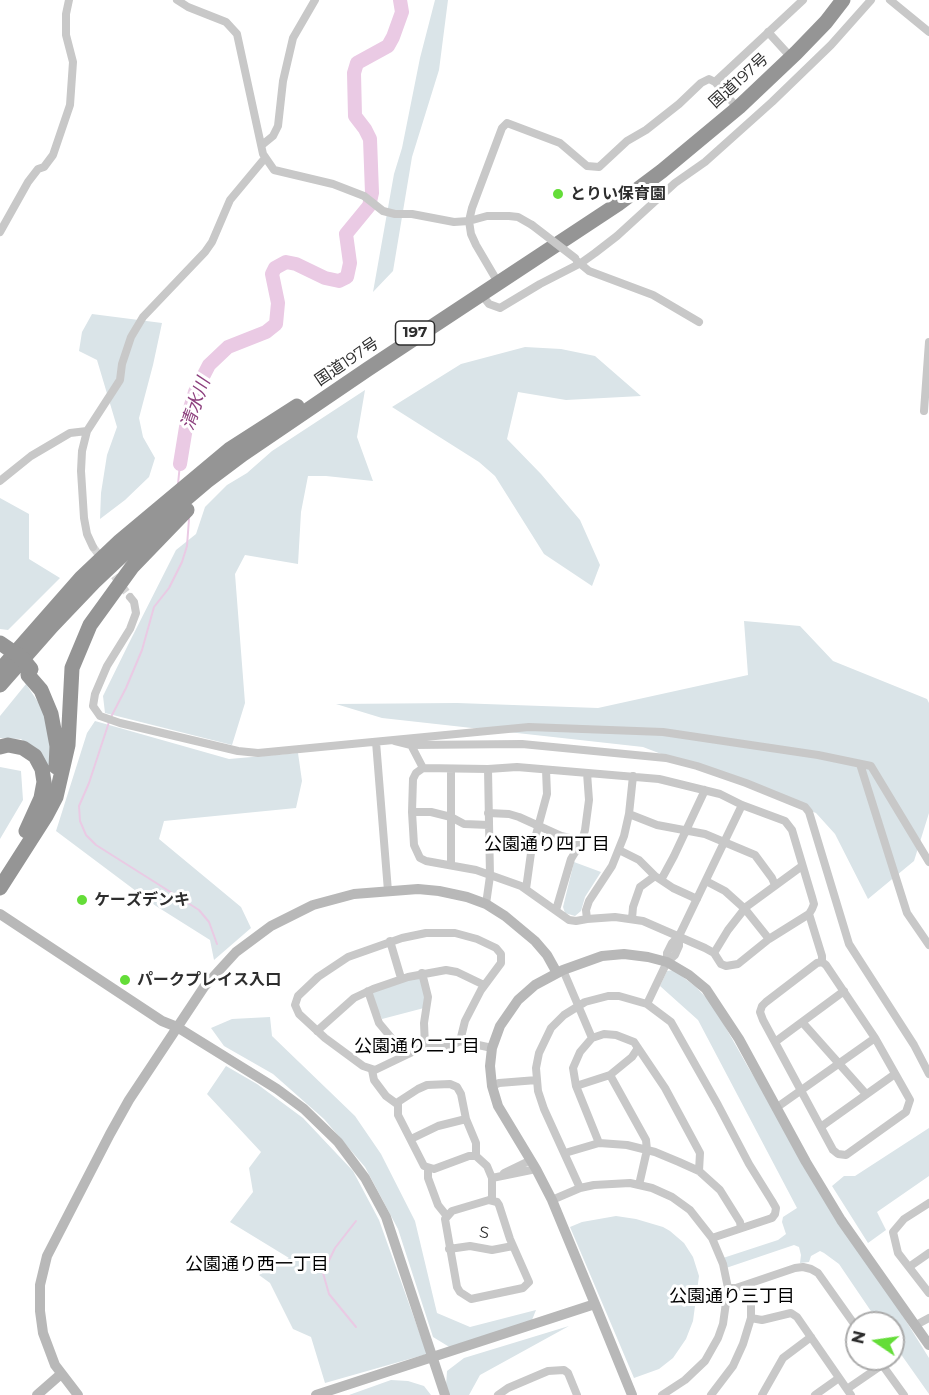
<!DOCTYPE html>
<meta charset="utf-8">
<style>
body{margin:0}
#map{position:relative;width:929px;height:1395px;overflow:hidden;background:#fff;font-family:Montserrat,sans-serif}
canvas{display:block}
.north{position:absolute;left:845px;top:1311px;width:60px;height:60px;box-sizing:border-box;background:#fff;border:2px solid #ababab;border-radius:50%;rotate:283deg;font-size:16px;font-weight:700;line-height:24px;text-align:center;color:#2e2e2e}
.north::after{content:'';display:block;margin:auto;width:21px;height:27px;background:#64dd38;clip-path:polygon(50% 0,100% 100%,50% 72%,0 100%)}
</style>
<div id="map">
<canvas width="929" height="1395"></canvas>
<div class="north">N</div>
</div>
<script>
const context = document.querySelector('canvas').getContext('2d');
context.lineJoin = 'round';
function paint(path, color) { context.fillStyle = color; context.fill(path, 'evenodd'); }
const poly = rows => new Path2D(rows.map(r => 'M' + r).join(''));
function trace(path, color, width, dash) { context.strokeStyle = color; context.lineWidth = width; context.lineCap = dash ? 'butt' : 'round'; context.setLineDash(dash || []); context.stroke(path); }
function label(font, color, halo, rows, align = 'center') {
  context.font = font + ' Montserrat,"Noto Sans JP",sans-serif'; context.lineWidth = 6; context.setLineDash([]); context.textBaseline = 'middle'; context.strokeStyle = halo; context.fillStyle = color; for (const [text, x, y, turn = 0] of rows) {
    context.save(); context.translate(x, y); context.rotate((+turn || 0) * Math.PI / 180); context.textAlign = isNaN(turn) ? turn : align; if (halo) context.strokeText(text, 0, 0); context.fillText(text, 0, 0); context.restore();
  }
}
paint(poly([
 [435,0,448,0,439,70,412,157,393,271,373,292,394,174,402,148,420,58],
 [92,314,162,323,153,365,139,418,143,437,155,458,149,477,125,500,100,519,101,493,107,455,117,427,97,360,79,351,82,332],
 [525,347,561,349,595,356,641,396,566,400,518,392,507,439,541,474,580,520,600,565,592,586,544,554,495,476,479,462,392,407,461,364],
 [365,390,357,437,373,481,326,476,308,476,301,512,298,564,245,555,235,574,245,703,232,745,105,713,103,696,129,643,176,550,196,534,205,507,227,485,247,473,272,451],
 [0,498,29,514,29,559,60,578,8,630,0,629],
 [744,621,800,626,833,661,927,699,929,703,929,813,914,861,868,899,835,834,816,813,643,747,382,718,336,704,457,703,598,708,748,675],
 [26,684,42,708,51,740,50,774,36,752,21,739,0,738,0,716],
 [95,721,229,759,298,753,302,781,296,808,164,821,159,839,241,907,251,928,214,960,210,940,156,906,56,831,87,733],
 [0,767,21,771,23,800,0,839],
 [574,862,601,872,585,897,581,911,575,916,565,913,563,907],
 [674,970,696,987,713,1005,748,1067,929,1358,929,1394,893,1343,893,1323,879,1323,839,1264,824,1253,820,1251,811,1256,809,1262,800,1263,801,1255,799,1247,794,1245,726,1268,723,1258,778,1240,786,1234,782,1222,783,1217,797,1208,698,1020,660,986,667,971],
 [421,975,425,994,424,1008,382,1019,370,992],
 [270,1017,272,1036,355,1116,381,1154,415,1221,437,1313,470,1327,536,1310,532,1320,451,1348,433,1337,398,1229,365,1167,324,1119,273,1074,224,1046,211,1028,232,1019],
 [226,1066,257,1084,303,1118,353,1171,379,1220,427,1354,325,1383,311,1337,293,1329,270,1283,259,1275,289,1258,230,1222,253,1192,249,1168,261,1152,207,1094],
 [929,1128,929,1176,877,1212,886,1230,868,1243,832,1186,844,1176,855,1176],
 [616,1216,636,1219,663,1227,670,1231,684,1243,693,1257,699,1276,693,1321,686,1339,673,1358,659,1369,634,1378,570,1227,582,1222],
 [569,1326,480,1375,469,1395,449,1395,446,1386,447,1371,464,1358],
 [391,1380,408,1381,424,1386,431,1395,349,1395]
]), '#dae4e8');
trace(poly([
 [178,484,180,464],
 [111,717,126,688,142,650,154,607,169,588,182,562,187,546,189,519],
 [109,722,89,783,79,806,80,821,86,835,96,845,199,910,209,922,217,944],
 [356,1327,329,1294,323,1273,335,1248,356,1221]
]), '#eacae4', 2);
trace(poly([
 [180,464,188,415,195,392,209,365,228,347,266,332,276,324,278,303,272,274,275,268,286,262,296,264,325,278,339,281,347,277,350,263,346,234,369,206,372,193,370,139,365,129,355,116,354,73,357,63,388,46,393,37,402,12,400,0]
]), '#eacae4', 14);
trace(poly([
 [93,547,130,597]
]), '#d5d5d5', 8, [8, 4]);
trace(poly([
 [177,0,188,7,226,22,237,34,263,154,274,170,333,184,364,196,383,211,395,214,412,214,454,222,469,221,487,216,509,216,518,217,532,225],
 [890,0,929,32],
 [768,32,788,54],
 [735,105,715,82,803,0],
 [262,145,273,136,278,126,283,81,293,38,315,0],
 [0,232,28,182,38,169,44,167,53,155,70,105,73,62,66,35,66,14,69,0],
 [577,261,589,271,653,295,699,322],
 [496,279,476,245,471,234,469,221,472,208,502,128,507,123,560,143,587,166,599,167,627,141,646,130,679,104,701,83,709,79,715,82],
 [481,294,489,304,500,308,540,284,581,263,595,253,617,236,675,183,705,162,772,102,831,45,871,0],
 [924,411,929,342],
 [0,481,31,456,70,433,87,431],
 [93,547,87,534,84,518,81,471,82,451,87,431,120,380,122,364,131,337,143,317,205,252,212,242,230,200,265,158],
 [130,597,134,602,136,613,130,629,107,666,95,694,93,706,100,716,120,723,238,751,258,753,529,727,663,732,818,755,871,766,929,862],
 [395,741,411,745,522,744,666,758,697,766,746,783,805,807,809,812,849,944,914,1045,929,1074],
 [376,742,388,891],
 [411,745,423,768],
 [860,764,907,913,929,945],
 [517,767,659,779,720,794,742,805,785,821,792,830,812,897,814,904,812,909,809,914,769,939,738,964,726,966,721,964,714,953,705,948,643,921,615,917,587,919,576,921,569,920,521,886,476,870,426,861,420,858,414,845,412,812,413,779,416,773,423,768,488,769,517,767],
 [412,812,431,812,451,817,464,824,489,825],
 [488,813,509,814,519,817,561,836,582,841],
 [629,814,657,825,705,834,755,855,772,878,775,885],
 [619,850,639,860,655,876,673,888,697,899],
 [451,864,451,769],
 [661,880,674,856,705,790],
 [706,881,725,891,745,909,769,939],
 [526,889,531,853,547,794,546,770],
 [486,904,490,876,488,769],
 [556,910,571,859,582,841,585,830,589,800,587,773],
 [809,914,822,956,822,962],
 [587,919,586,910,589,901,612,866,624,836,629,814,633,776],
 [632,919,633,907,640,887,655,876],
 [390,941,401,978],
 [714,953,728,930,746,907,802,866],
 [667,962,667,953,672,943,679,936,742,805],
 [822,962,826,965,875,1038,910,1100,906,1112,846,1155,838,1154,833,1150,763,1020,760,1012,762,1006,766,1002,817,963,822,962],
 [563,970,592,1038],
 [422,973,428,997,424,1023,425,1046,375,1070,363,1066,325,1038,299,1014,295,1005,298,996,318,977,348,957,402,938,426,933,455,933,477,939,496,948,501,954,501,963,481,990,465,1021,460,1041,451,1046,425,1046],
 [368,991,379,1023,394,1041,402,1056],
 [647,1004,667,962,675,955,679,946,679,936],
 [802,1022,866,1094],
 [317,1031,354,998,373,989,408,977,446,970,457,972,484,985],
 [460,1041,492,1048],
 [775,1042,844,991],
 [372,1070,374,1080,386,1096,397,1104],
 [610,1075,646,1140,647,1150,639,1185],
 [492,1086,499,1083,537,1080],
 [576,1086,610,1075,632,1057,638,1048],
 [776,1108,875,1038],
 [822,1126,895,1074],
 [411,1139,438,1126,466,1119],
 [599,1143,576,1086,573,1068,580,1052,592,1038,604,1034,616,1035,634,1042,665,1088,700,1153,699,1171],
 [565,1153,599,1143,627,1145,655,1152,679,1162,699,1171,720,1190,740,1222,741,1228],
 [476,1156,476,1143,466,1119,461,1094,457,1087,450,1084,427,1085,418,1089,398,1102,398,1115,424,1166,434,1169,469,1156,476,1156,487,1166,492,1178,492,1200],
 [428,1168,428,1178,438,1205,446,1215],
 [504,1173,531,1160],
 [492,1178,536,1169],
 [489,1200,497,1202,499,1205,510,1239,529,1282,523,1288,471,1299,460,1292,457,1287,445,1219,452,1211,489,1200],
 [552,1200,580,1188,594,1185,630,1183,652,1188,672,1197,690,1210,712,1238,772,1218,775,1214,776,1208,772,1201,749,1164,718,1105,671,1022,647,1004,619,996,608,996,585,1002,564,1015,551,1028,539,1053,536,1068,538,1091,544,1109,580,1188],
 [929,1203,904,1219,893,1232,898,1253,929,1293],
 [449,1249,470,1246,492,1250,513,1246],
 [909,1267,929,1253],
 [728,1288,736,1288,795,1268,803,1267,811,1269,818,1273,857,1328],
 [751,1318,762,1320,791,1313,797,1317,851,1395],
 [916,1325,929,1318],
 [878,1359,904,1395],
 [847,1389,882,1365],
 [498,1395,508,1388,548,1371,564,1370,568,1373,577,1395],
 [662,1395,685,1380,705,1361,718,1338,723,1324,728,1288,723,1264,712,1238],
 [711,1395,733,1366,743,1344,751,1318,751,1283],
 [762,1395,783,1358,811,1337],
 [815,1395,839,1378]
]), '#c8c8c8', 8);
trace(poly([
 [0,914,162,1021,177,1027,277,1089,304,1109,338,1142,365,1178,386,1217,445,1395],
 [595,1304,632,1395],
 [37,1395,61,1374],
 [78,1395,55,1365,43,1333,40,1311,40,1285,47,1256,110,1134,129,1100,204,987,236,952,271,926,313,905,354,894,418,889,439,891,467,897,486,904,505,916,535,941,547,955,557,973],
 [316,1395,595,1304,552,1200,536,1169,498,1106,492,1086,490,1066,492,1048,500,1026,518,1000,535,985,563,970,602,956,624,954,648,957,667,962,689,975,706,989,739,1039,806,1162,841,1220,929,1345]
]), '#b8b8b8', 10);
trace(poly([
 [0,670,81,578,120,541,230,449,297,406],
 [28,675,41,690,51,714,57,746,56,767],
 [0,685,52,626,94,582,148,531,207,481,243,454,368,369,618,204,662,171,739,107,796,53,826,22,843,0],
 [0,747,8,745,23,748,35,756,42,769,44,782,41,798,26,831],
 [0,888,46,816,56,797,68,745,72,668,90,625,132,567,187,510]
]), '#959595', 15);
trace(poly([
 [532,225,575,258]
]), '#c8c8c8', 8);
trace(poly([
 [0,643,22,658,31,669]
]), '#959595', 15);
for (const [x, y, r, color] of [
 [558,194,6,"#64dd38"],
 [82,900,6,"#64dd38"],
 [125,980,6,"#64dd38"]
]) { const dot = new Path2D(); dot.arc(x, y, r, 0, 2 * Math.PI); context.fillStyle = color; context.fill(dot); trace(dot, '#fff', 2); }
for (const [x, y, w] of [
 [415,333,39]
]) { const box = new Path2D(); box.roundRect(x - w / 2, y - 12, w, 24, 4.5); context.fillStyle = '#fff'; context.fill(box); trace(box, '#2e2e2e', 1.5); }
label('bold 15px', '#2e2e2e', null, [
 ["197",415,333]
]);
label('16px', '#2e2e2e', '#fff', [
 ["国道197号",739,81,-42],
 ["国道197号",347,362,-34],
 ["S",484,1233,9]
]);
label('bold 16px', '#2e2e2e', '#fff', [
 ["とりい保育園",570,194],
 ["ケーズデンキ",94,900],
 ["パークプレイス入口",137,980]
], 'left');
label('italic 18px', '#8d407e', '#fff', [
 ["清水川",196,404,-71]
]);
label('18px', '#000', '#fff', [
 ["公園通り四丁目",547,845],
 ["公園通り二丁目",417,1047],
 ["公園通り西一丁目",257,1265],
 ["公園通り三丁目",732,1297]
]);
</script>
